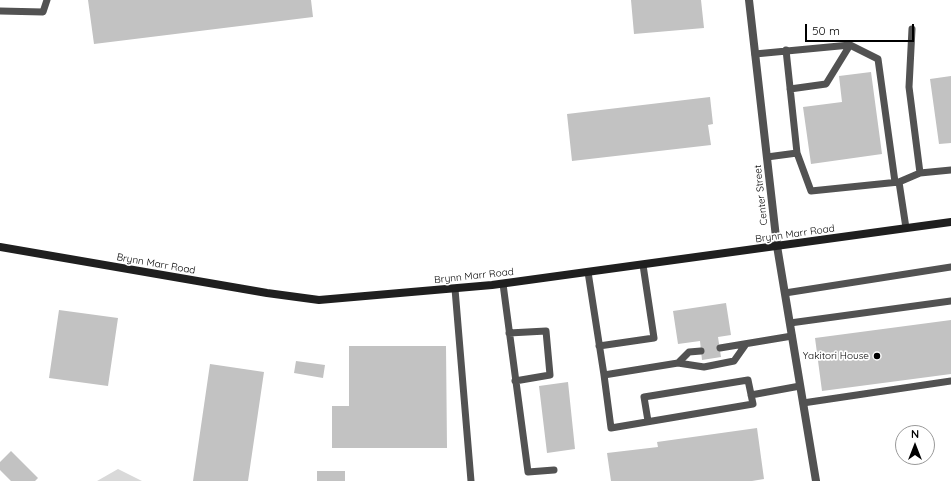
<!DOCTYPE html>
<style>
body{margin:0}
#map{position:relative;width:951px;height:481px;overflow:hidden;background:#fff;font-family:Quicksand,sans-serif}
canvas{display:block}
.north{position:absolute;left:895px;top:425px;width:40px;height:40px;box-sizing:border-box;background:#fff;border:1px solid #999;border-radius:50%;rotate:0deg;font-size:11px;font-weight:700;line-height:16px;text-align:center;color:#000}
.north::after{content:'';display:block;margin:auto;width:14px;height:18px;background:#000;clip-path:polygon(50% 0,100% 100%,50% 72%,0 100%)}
.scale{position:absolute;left:805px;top:24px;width:109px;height:18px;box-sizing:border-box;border:2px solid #000;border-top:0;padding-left:5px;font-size:12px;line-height:14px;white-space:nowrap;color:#000;-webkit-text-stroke:3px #fff;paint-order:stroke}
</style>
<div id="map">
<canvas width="951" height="481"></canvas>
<div class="north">N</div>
<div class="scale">50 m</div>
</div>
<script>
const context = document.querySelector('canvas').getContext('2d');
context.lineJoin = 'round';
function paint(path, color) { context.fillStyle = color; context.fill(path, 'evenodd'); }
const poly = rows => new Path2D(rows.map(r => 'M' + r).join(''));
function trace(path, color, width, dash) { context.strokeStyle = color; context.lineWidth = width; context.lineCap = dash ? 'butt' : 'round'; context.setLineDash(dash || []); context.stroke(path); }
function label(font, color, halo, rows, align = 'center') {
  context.font = font + ' Quicksand,sans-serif'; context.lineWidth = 3.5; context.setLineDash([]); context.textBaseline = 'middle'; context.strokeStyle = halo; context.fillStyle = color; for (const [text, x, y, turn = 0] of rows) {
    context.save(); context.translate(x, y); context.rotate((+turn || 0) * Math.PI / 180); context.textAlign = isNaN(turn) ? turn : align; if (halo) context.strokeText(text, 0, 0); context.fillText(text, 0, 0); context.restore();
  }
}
paint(poly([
 [118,469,142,481,97,481]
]), '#d9d9d9');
paint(poly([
 [88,0,311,0,313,17,94,44],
 [631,0,701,0,704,28,634,34],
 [871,72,882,154,811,164,803,107,842,102,839,76],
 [951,76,951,143,939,144,930,79],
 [710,97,713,124,708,125,711,145,572,161,567,114],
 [726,303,731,335,718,337,721,357,702,360,700,341,678,344,673,311],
 [59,310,118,318,108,386,49,378],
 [951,320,951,374,822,391,815,338],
 [349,346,446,346,447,448,332,448,332,406,349,406],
 [296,361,325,365,323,378,294,373],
 [210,364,264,372,248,481,193,481],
 [568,382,575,449,547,453,539,386],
 [757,428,764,479,752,481,611,481,607,453,658,447,657,442],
 [11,451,38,478,35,481,11,481,0,470,0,462],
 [317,471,345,471,345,481,317,481]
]), '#c2c2c2');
trace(poly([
 [0,11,43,12,47,0],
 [912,29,909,87,920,173],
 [786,50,797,153,811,191,899,182,906,228],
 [755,54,850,45,878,59,895,182],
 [790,89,826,84,850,45],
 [767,157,797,153],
 [899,182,920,173,951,170],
 [588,272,604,375,611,428,753,404,748,380,644,397,648,421],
 [503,284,528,472,554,470],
 [455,289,471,481],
 [785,293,951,267],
 [790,323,951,301],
 [509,333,546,331,550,375,515,381],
 [599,346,654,338,643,265],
 [720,348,792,336],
 [678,363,689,352,701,351],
 [604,375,678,363,704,367,734,361,746,344],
 [751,395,800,386],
 [803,403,951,381]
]), '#525252', 7);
trace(poly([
 [749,0,777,246,816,481]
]), '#525252', 8);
trace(poly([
 [0,247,267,293,319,300,492,285,951,222]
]), '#1f1f1f', 8);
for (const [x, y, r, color] of [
 [877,356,4,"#000"]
]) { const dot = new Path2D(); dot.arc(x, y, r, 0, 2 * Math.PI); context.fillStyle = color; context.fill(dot); trace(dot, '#fff', 1.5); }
label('10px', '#000', '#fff', [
 ["Center Street",761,195,-96],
 ["Brynn Marr Road",795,234,-8],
 ["Brynn Marr Road",156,264,10],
 ["Brynn Marr Road",474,276,-6]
]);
label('10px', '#000', '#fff', [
 ["Yakitori House",869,356]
], 'right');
</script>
